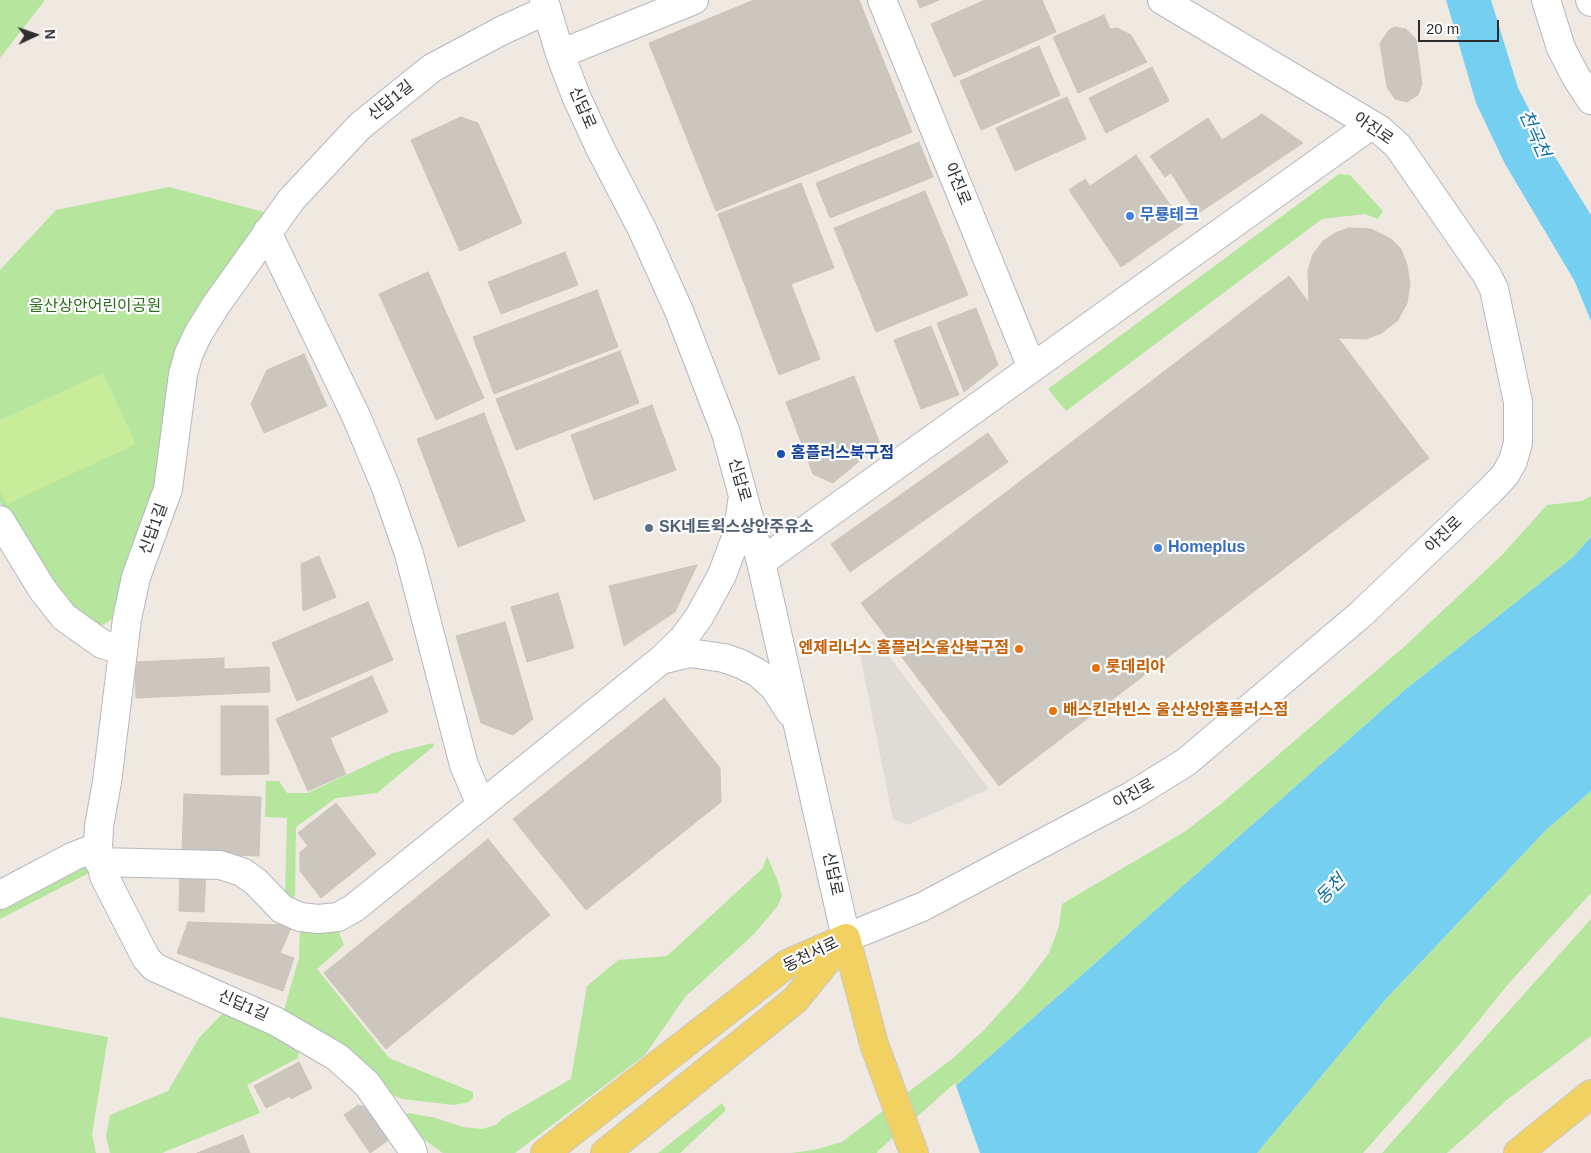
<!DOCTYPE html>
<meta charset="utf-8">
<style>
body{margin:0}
#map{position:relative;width:1591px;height:1153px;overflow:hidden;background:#efe9e1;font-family:Helvetica,sans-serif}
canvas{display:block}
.north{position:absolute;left:10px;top:10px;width:50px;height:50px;-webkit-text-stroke:4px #fff;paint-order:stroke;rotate:87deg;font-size:14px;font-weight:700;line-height:20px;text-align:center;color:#2e2e2e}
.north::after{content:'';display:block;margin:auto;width:18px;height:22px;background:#2e2e2e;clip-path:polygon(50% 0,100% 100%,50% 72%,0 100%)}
.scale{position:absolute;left:1418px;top:20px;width:81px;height:22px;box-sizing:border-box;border:2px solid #2e2e2e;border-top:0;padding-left:6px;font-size:15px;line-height:18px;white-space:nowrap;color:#2e2e2e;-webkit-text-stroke:4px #fff;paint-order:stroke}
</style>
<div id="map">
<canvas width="1591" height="1153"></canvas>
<div class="north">N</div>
<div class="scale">20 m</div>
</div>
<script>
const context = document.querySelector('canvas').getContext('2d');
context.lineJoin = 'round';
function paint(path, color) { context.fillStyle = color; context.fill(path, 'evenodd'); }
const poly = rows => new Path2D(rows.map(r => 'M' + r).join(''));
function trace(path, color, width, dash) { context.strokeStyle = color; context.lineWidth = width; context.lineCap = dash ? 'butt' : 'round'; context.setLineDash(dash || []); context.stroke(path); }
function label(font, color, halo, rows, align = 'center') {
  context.font = font + ' Helvetica,"Noto Sans KR",sans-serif'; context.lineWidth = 4.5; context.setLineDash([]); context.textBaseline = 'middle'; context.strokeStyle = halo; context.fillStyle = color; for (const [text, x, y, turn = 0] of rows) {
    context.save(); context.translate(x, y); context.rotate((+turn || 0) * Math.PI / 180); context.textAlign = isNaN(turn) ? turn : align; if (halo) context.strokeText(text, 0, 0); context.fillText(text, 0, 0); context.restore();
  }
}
paint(poly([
 [0,0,45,0,0,58],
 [1339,174,1350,175,1383,211,1378,219,1365,214,1322,219,1066,411,1048,389],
 [169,187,264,212,204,300,157,488,122,575,115,611,112,619,103,625,94,625,66,609,0,502,0,270,56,210],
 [1591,496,1591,537,1572,558,1406,689,880,1153,791,1153,814,1150,842,1142,952,1059,984,1030,1024,986,1049,953,1059,926,1062,904,1184,832,1221,804,1405,646,1502,555,1547,505,1582,501],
 [433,743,434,746,377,793,336,798,296,827,295,896,290,899,285,896,287,818,265,817,266,781,279,781,287,793,308,793,393,753],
 [1591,791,1591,893,1510,982,1459,1045,1363,1153,1257,1153,1385,1000,1546,830],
 [767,856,777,879,782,896,777,907,754,934,685,997,645,1055,515,1153,443,1153,419,1136,403,1117,408,1113,432,1117,463,1127,482,1129,496,1125,503,1118,571,1079,587,986,618,960,667,956,763,868],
 [79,866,85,868,89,873,0,919,0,904],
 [1591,919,1591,1036,1508,1099,1447,1153,1382,1153],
 [335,923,344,945,317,969,389,1058,473,1092,473,1098,469,1102,454,1105,402,1099,390,1094,284,1010,299,958,300,928],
 [227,1009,299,1047,298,1058,247,1085,260,1113,162,1153,110,1153,106,1136,110,1115,168,1091,199,1038],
 [0,1017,108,1037,92,1134,96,1153,0,1153],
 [722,1103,726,1110,680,1153,658,1153]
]), '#b6e59e');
paint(poly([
 [103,373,136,444,7,504,0,490,0,420]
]), '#c9ec9a');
paint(poly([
 [876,639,989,789,907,825,893,819,859,650]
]), '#dfdcd8');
paint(poly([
 [1446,0,1491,0,1518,88,1547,144,1591,215,1591,321,1574,280,1505,164,1476,103],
 [1591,537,1591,791,1546,830,1385,1000,1257,1153,880,1153,1406,689,1572,558]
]), '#75cff0');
paint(poly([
 [955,1083,980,1153,877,1153,878,1151]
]), '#efe9e1');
const building = poly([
 [754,0,859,0,912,132,716,211,649,43,754,0],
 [917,0,939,0,920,8,917,0],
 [985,0,1042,0,1056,32,954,77,931,24,985,0],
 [1104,15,1110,29,1117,28,1131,35,1147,62,1078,93,1053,37,1104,15],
 [1395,27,1406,29,1416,39,1422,84,1418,95,1407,102,1395,99,1387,87,1380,43,1389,30,1395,27],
 [1039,46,1060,95,981,130,960,81,1039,46],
 [1152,67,1169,101,1106,133,1089,98,1152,67],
 [1067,97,1086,139,1015,171,996,128,1067,97],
 [1262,114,1303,143,1197,214,1171,173,1165,177,1150,156,1208,118,1222,140,1262,114],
 [461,117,478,123,522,223,460,251,411,140,461,117],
 [919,142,933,177,830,218,816,183,919,142],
 [1136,155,1183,224,1121,267,1069,190,1085,179,1090,186,1136,155],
 [801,183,834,268,791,284,820,359,779,375,718,214,801,183],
 [925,191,968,295,876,332,834,228,925,191],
 [1349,228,1371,229,1391,239,1401,249,1407,265,1410,284,1407,303,1398,320,1382,333,1366,339,1338,338,1429,458,999,786,861,603,1289,276,1309,303,1308,270,1313,254,1323,241,1335,233,1349,228],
 [565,252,578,285,501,314,488,282,565,252],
 [428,272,484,398,436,420,379,294,428,272],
 [597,290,618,347,494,394,473,337,597,290],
 [976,308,998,365,964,392,937,323,976,308],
 [931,326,959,395,921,409,894,340,931,326],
 [620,351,639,403,516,450,496,399,620,351],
 [304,354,327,406,264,433,251,404,267,370,304,354],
 [854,376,880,444,833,483,813,474,786,402,854,376],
 [652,405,676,470,594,500,571,435,652,405],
 [484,413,525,521,458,547,417,439,484,413],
 [988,433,1008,462,850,572,831,544,988,433],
 [319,556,336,597,303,611,301,564,319,556],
 [697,565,675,612,624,646,609,586,697,565],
 [558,593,574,648,527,662,511,607,558,593],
 [368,602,393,660,297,701,272,643,368,602],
 [505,622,533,719,513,735,481,723,456,636,505,622],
 [224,658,224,669,269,667,270,692,136,698,135,662,224,658],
 [372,676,388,712,330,738,346,774,308,791,276,719,372,676],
 [664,698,720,768,721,802,586,910,513,819,664,698],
 [221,706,268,706,269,774,221,775,221,706],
 [184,794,261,797,259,856,182,853,184,794],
 [336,803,376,854,321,898,300,871,300,852,308,846,298,833,336,803],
 [488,839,550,915,386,1049,324,973,488,839],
 [180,872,206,873,204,912,179,911,180,872],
 [188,922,286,925,291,928,280,953,294,958,283,991,177,953,188,922],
 [299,1062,312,1088,291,1099,290,1096,266,1108,254,1086,299,1062],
 [358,1105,369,1108,390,1139,370,1153,344,1115,358,1105],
 [243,1135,250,1153,197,1153,243,1135]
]);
paint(building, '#cbc7bf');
trace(building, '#cbc5ba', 1);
const minor = poly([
 [544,0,560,54,576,96,599,146,642,229,679,311,726,433,761,562,846,938,922,907,1133,795,1186,762,1360,615,1491,490,1505,475,1513,461,1518,443,1518,402,1494,289,1487,275,1398,146,1379,129,1162,0],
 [882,0,1032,368],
 [1546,0,1561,48,1576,77,1591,100],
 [1590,0,1591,2],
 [560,54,694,0],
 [267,232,356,416,385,485,409,554,464,765,481,805],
 [0,520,42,589,64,617,102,644,122,650],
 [761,562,1371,125],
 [661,660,690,653,724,658,741,664,758,673,774,687,790,712],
 [99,862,220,865,242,872,256,882,282,909,300,917,318,919,338,917,354,908,661,660,683,639,699,617,722,575,738,532,742,502],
 [0,895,74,856,98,847],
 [413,1153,411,1147,367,1084,337,1057,275,1021,154,967,146,958,104,876,98,847,99,826,107,782,127,619,136,577,168,489,183,374,189,353,198,334,216,305,291,200,360,126,432,68,503,30,547,10]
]);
const major = poly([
 [846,938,874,1044,914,1153],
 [545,1153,787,964,846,938],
 [605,1153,795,1000,843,941],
 [1518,1153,1591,1094]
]);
trace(minor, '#b4b7c1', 30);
trace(major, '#c9c9c9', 30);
trace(minor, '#fff', 28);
trace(major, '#f2d163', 28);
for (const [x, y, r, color] of [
 [1130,216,5,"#3f7fe0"],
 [781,454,5,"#1a4fb4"],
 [649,528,5,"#5c6f8a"],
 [1158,548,5,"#3f7fe0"],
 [1019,649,5,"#e8710a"],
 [1096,668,5,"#e8710a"],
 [1053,711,5,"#e8710a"]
]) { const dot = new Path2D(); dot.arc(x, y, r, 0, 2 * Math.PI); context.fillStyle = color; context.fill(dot); trace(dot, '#fff', 2); }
label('16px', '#2e2e2e', '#fff', [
 ["신답1길",391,101,-39],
 ["신답로",582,108,67],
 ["아진로",1373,129,35],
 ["아진로",957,184,68],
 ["신답로",739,480,74],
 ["신답1길",154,529,-70],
 ["아진로",1444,535,-44],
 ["아진로",1134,794,-29],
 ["신답로",832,874,78],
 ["동천서로",811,955,-26],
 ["신답1길",243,1006,24]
]);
label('bold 16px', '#366cbe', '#fff', [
 ["무룡테크",1140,216],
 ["Homeplus",1168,548]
], 'left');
label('16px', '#2c6e1b', '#fff', [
 ["울산상안어린이공원",95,307]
]);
label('bold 16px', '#164399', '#fff', [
 ["홈플러스북구점",791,454]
], 'left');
label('bold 16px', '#4e5e75', '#fff', [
 ["SK네트윅스상안주유소",659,528]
], 'left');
label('bold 16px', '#c56008', '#fff', [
 ["엔제리너스 홈플러스울산북구점",1009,649,"right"],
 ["롯데리아",1106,668],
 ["배스킨라빈스 울산상안홈플러스점",1063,711]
], 'left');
label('italic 18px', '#0d6fa3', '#fff', [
 ["천곡천",1534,134,66],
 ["동천",1331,890,-45]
]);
</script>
